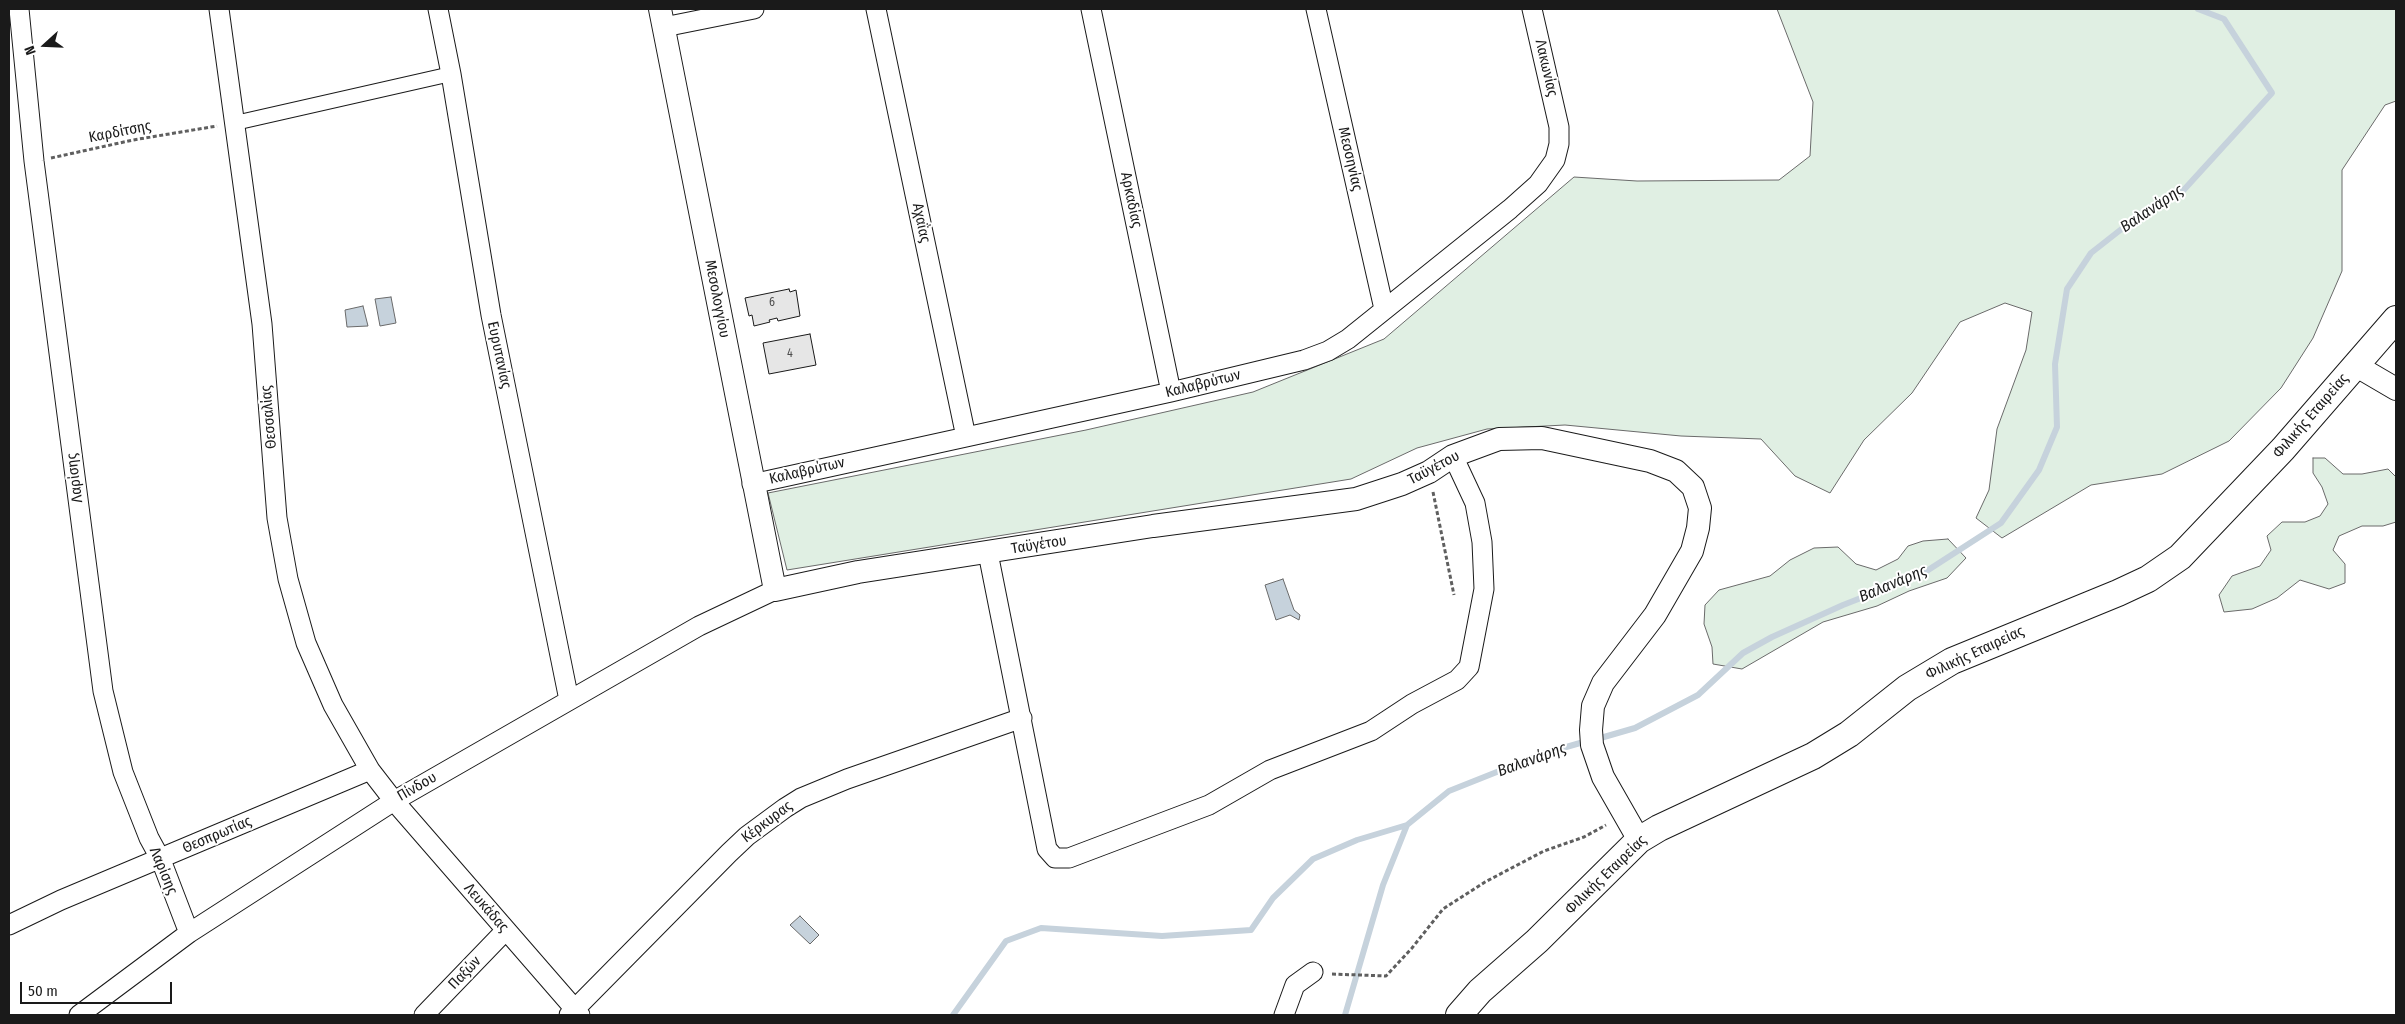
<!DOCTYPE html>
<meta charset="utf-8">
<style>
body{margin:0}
#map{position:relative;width:2405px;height:1024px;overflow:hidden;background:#fff;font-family:"Fira Sans Condensed",sans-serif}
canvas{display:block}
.frame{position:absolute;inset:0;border:10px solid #1a1a1a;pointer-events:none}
.north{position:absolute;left:20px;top:20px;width:50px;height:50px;-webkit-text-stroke:4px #fff;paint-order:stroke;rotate:250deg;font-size:14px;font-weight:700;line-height:20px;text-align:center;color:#1a1a1a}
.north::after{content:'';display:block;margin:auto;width:18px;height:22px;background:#1a1a1a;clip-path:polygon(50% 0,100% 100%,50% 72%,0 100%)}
.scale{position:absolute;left:20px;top:982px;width:152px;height:22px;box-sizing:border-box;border:2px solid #1a1a1a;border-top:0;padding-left:6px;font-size:15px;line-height:18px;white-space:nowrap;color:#1a1a1a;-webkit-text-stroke:4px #fff;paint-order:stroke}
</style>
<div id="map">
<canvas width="2405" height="1024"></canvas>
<div class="frame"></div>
<div class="north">N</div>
<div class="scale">50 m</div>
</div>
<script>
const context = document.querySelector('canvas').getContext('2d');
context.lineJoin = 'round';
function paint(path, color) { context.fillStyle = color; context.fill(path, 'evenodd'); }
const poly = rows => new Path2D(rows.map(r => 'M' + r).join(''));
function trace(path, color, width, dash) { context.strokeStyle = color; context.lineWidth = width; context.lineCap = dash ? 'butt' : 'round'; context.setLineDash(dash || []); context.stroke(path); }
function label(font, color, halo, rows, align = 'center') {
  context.font = font + ' "Fira Sans Condensed",sans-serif'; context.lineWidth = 4; context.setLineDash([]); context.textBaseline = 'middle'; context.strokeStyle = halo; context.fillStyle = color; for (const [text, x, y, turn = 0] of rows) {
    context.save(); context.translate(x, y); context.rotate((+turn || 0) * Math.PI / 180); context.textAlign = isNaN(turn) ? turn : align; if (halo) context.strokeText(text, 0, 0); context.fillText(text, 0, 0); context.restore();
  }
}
const green = poly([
 [1777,9,2396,9,2396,101,2385,105,2342,170,2342,271,2313,338,2281,388,2229,441,2162,474,2091,485,2002,538,1976,518,1989,490,1997,429,2026,350,2032,312,2005,303,1960,322,1912,393,1864,440,1830,493,1795,476,1761,439,1681,436,1565,425,1487,429,1417,448,1351,479,787,570,768,493,1086,430,1253,392,1384,339,1574,177,1637,181,1779,180,1810,156,1813,102,1777,9],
 [2313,458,2325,458,2343,474,2362,474,2388,469,2396,477,2396,522,2383,526,2362,526,2339,536,2333,550,2345,564,2345,583,2329,589,2300,580,2277,598,2252,609,2224,612,2219,595,2232,576,2260,566,2271,550,2267,536,2282,522,2305,522,2320,516,2328,504,2322,487,2313,473,2313,458],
 [1948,539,1966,558,1947,578,1909,591,1877,606,1823,622,1742,669,1713,664,1712,647,1704,624,1705,605,1719,590,1770,576,1790,560,1814,548,1838,547,1856,564,1876,570,1898,559,1908,546,1923,541,1948,539]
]);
paint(green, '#e0efe3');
trace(green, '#6a6a6a', 1);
const water = poly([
 [391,297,396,323,380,326,375,299,391,297],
 [363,306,368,326,347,327,345,310,363,306],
 [1283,579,1294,610,1300,615,1299,620,1290,615,1276,620,1265,585,1283,579],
 [800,916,819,935,810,944,790,925,800,916]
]);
paint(water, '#c6d2dc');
trace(water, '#6a6a6a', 1);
trace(poly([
 [1597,739,1635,728,1698,695,1743,653,1772,637,1843,605,1922,574,2001,523,2039,470,2057,427,2055,364,2067,289,2091,253,2133,220,2181,193,2272,93,2224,19,2198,9],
 [953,1015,1006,941,1041,928,1162,936,1251,930,1273,898,1313,859,1357,840,1407,825],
 [1345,1015,1383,885,1407,825,1449,791,1542,754,1587,741]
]), '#c6d2dc', 6);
const building = poly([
 [789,289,790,292,796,290,800,316,778,321,777,318,769,320,770,322,754,326,752,315,749,316,745,298,789,289],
 [810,334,816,365,769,374,763,343,810,334]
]);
paint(building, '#e6e6e6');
trace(building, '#1a1a1a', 1);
const pedestrian = poly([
 [235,123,451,74]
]);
const minor = poly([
 [19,9,34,161,103,691,123,772,149,838,161,860,189,933],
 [219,9,262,324,277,518,288,579,306,643,333,705,370,770,394,801,580,1015],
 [438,9,451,74,491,315,569,700],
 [876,9,966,437],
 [1091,9,1171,392],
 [1316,9,1384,309],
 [664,27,754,9],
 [752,484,1171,392,1304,360,1328,351,1348,339,1510,209,1538,184,1555,160,1559,144,1559,127,1532,9],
 [988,553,1047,849,1055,858,1069,858,1209,805,1270,770,1371,731,1412,704,1457,680,1469,667,1484,589,1482,542,1475,503,1453,456],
 [9,925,61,900,370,770],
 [79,1015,189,933,394,801,699,626,775,590],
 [424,1015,506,930],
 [569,1015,729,853,747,836,785,808,801,798,847,779,1022,718],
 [1284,1015,1295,985,1313,972]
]);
const tertiary = poly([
 [660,9,775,590,858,572,1153,526,1356,499,1402,484,1429,472,1453,456,1499,439,1542,438,1650,461,1676,471,1693,487,1700,508,1698,528,1692,551,1655,615,1603,683,1593,706,1591,730,1592,745,1603,777,1639,840],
 [2355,365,2396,389]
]);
const secondary = poly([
 [1459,1015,1480,991,1537,941,1639,840,1659,828,1813,756,1849,734,1907,688,1952,661,2118,593,2148,579,2180,557,2283,449,2396,319]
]);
trace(pedestrian, '#1a1a1a', 16);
trace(minor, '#1a1a1a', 21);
trace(tertiary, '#1a1a1a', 24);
trace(secondary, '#1a1a1a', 28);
trace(poly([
 [51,158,133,140,217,126],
 [1433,492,1454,595],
 [1332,974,1386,976,1412,948,1443,909,1485,882,1544,851,1584,837,1606,825]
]), '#5f5f5f', 3, [4, 2.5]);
trace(pedestrian, '#fff', 14);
trace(minor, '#fff', 19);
trace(tertiary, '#fff', 22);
trace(secondary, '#fff', 26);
label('12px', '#4d4d4d', null, [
 ["6",772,303],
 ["4",790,354]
]);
label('15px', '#1a1a1a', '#fff', [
 ["Λακωνίας",1546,68,77],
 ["Καρδίτσης",120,132,-11],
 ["Μεσσηνίας",1350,159,77],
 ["Αρκαδίας",1131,200,78],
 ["Αχαΐας",921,223,78],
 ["Μεσολογγίου",717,299,79],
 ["Ευρυτανίας",499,355,78],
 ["Καλαβρύτων",1203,384,-14],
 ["Φιλικής Εταιρείας",2311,416,-49],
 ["Θεσσαλίας",269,417,-95],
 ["Ταϋγέτου",1434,468,-28],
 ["Καλαβρύτων",807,471,-13],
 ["Λαρίσης",75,478,-97],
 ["Ταϋγέτου",1039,545,-9],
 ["Φιλικής Εταιρείας",1975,653,-25],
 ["Πίνδου",417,787,-30],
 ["Κέρκυρας",767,822,-37],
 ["Θεσπρωτίας",217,835,-23],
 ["Λαρίσης",163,871,67],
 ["Φιλικής Εταιρείας",1606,875,-44],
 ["Λευκάδας",486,908,49],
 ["Παξών",465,973,-46]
]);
label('italic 16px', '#1a1a1a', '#fff', [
 ["Βαλανάρης",2152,209,-34],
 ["Βαλανάρης",1893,584,-23],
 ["Βαλανάρης",1532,760,-20]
]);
</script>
